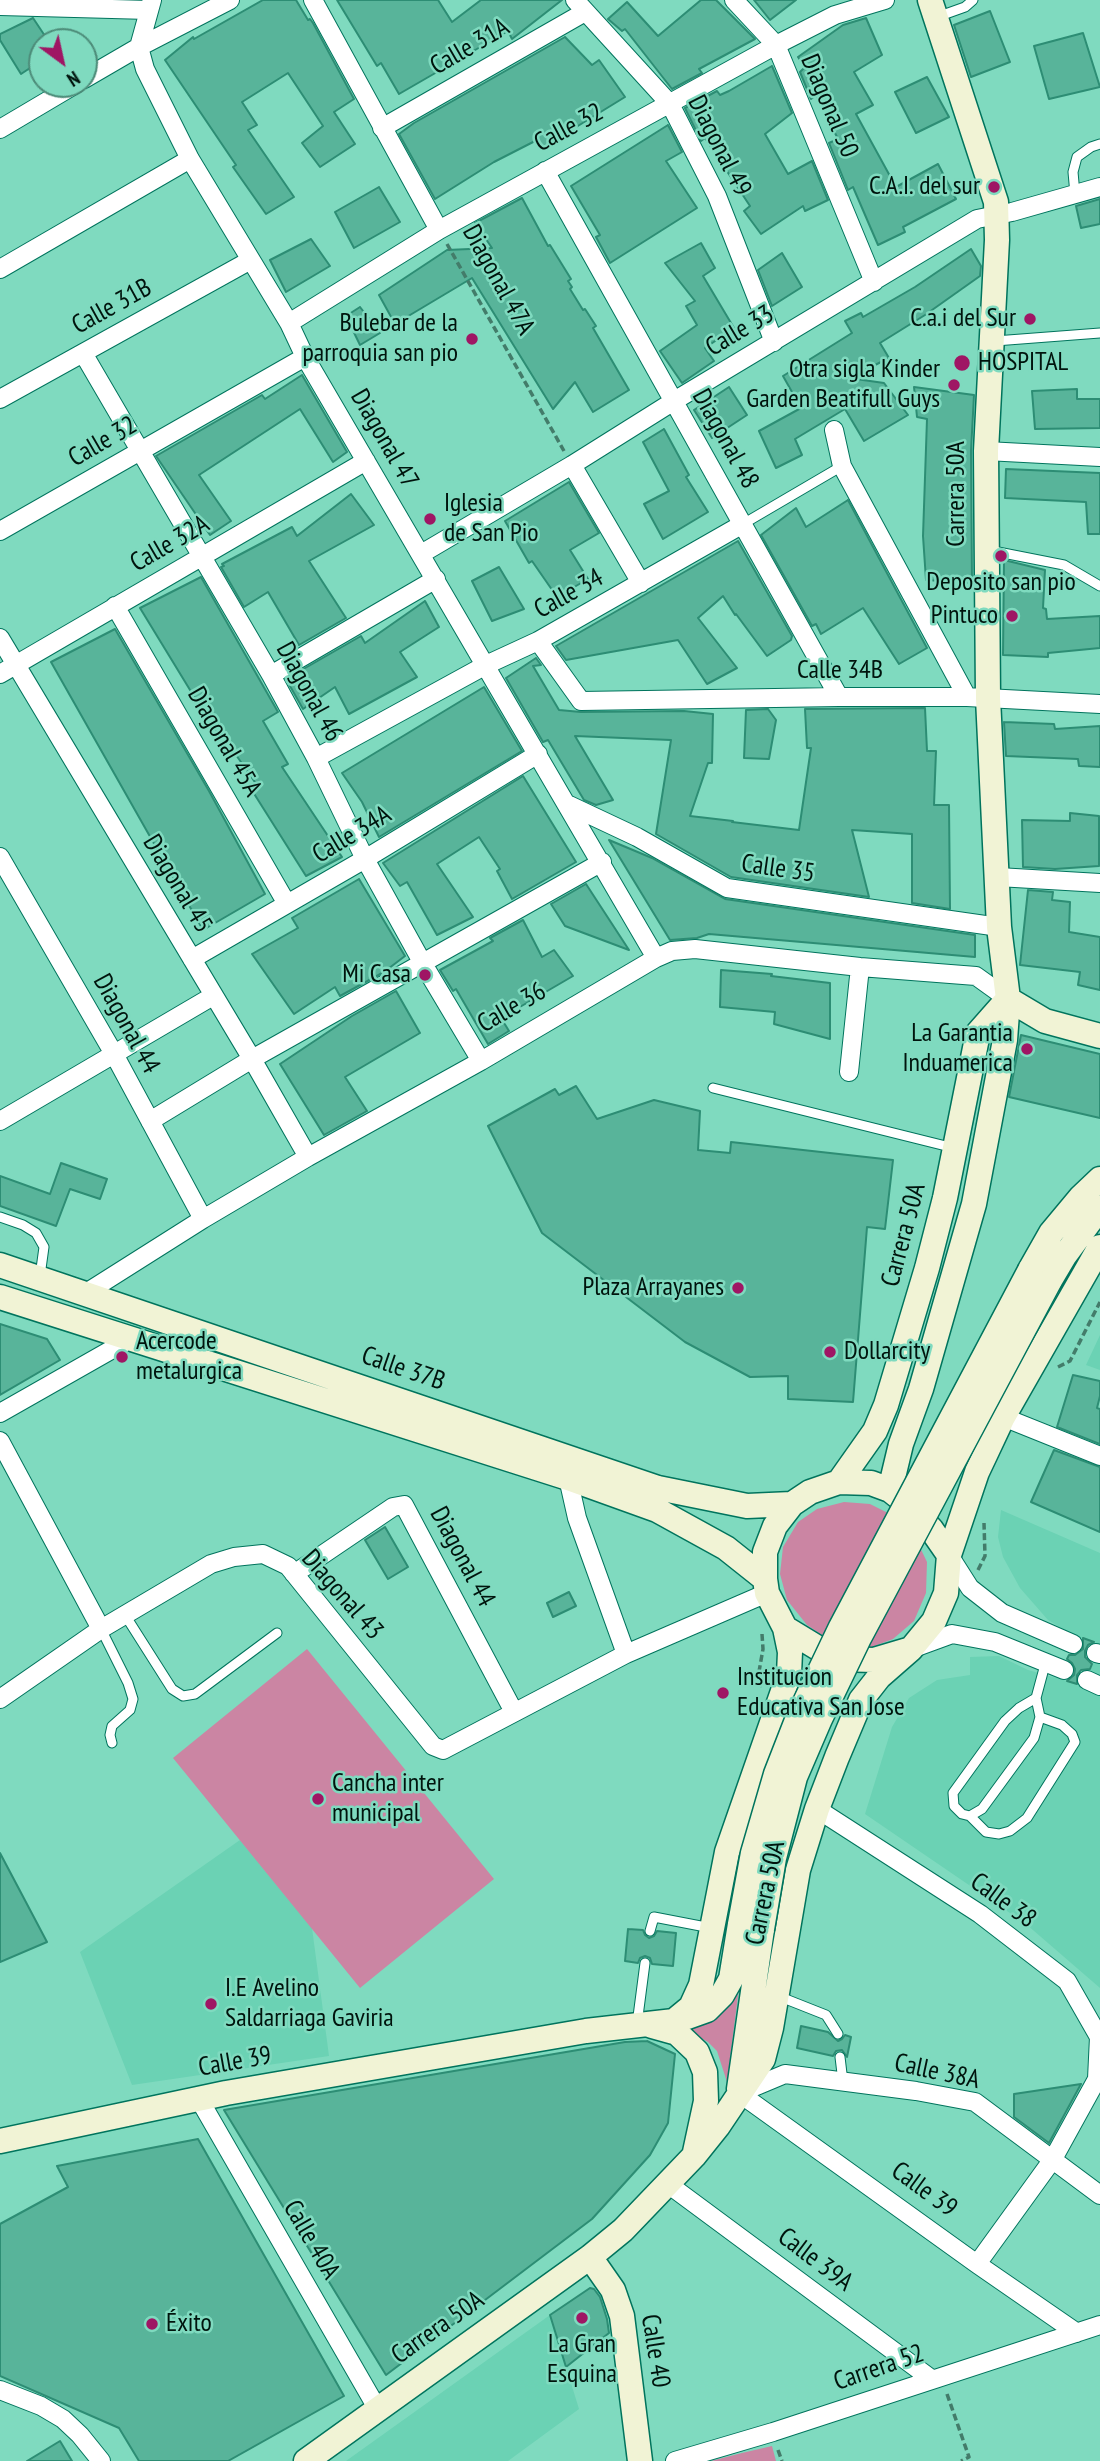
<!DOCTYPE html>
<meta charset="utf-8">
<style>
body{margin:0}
#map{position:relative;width:1100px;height:2461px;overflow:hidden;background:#7fdabf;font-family:"PT Sans Narrow",sans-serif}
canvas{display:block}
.north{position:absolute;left:28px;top:28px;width:70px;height:70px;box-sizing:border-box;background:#7fdabf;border:2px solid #4c8b78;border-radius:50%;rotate:147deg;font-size:19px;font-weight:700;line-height:28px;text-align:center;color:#00140d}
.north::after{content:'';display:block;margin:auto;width:24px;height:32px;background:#9f1664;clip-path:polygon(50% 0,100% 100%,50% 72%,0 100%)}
</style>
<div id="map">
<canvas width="1100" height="2461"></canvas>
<div class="north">N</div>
</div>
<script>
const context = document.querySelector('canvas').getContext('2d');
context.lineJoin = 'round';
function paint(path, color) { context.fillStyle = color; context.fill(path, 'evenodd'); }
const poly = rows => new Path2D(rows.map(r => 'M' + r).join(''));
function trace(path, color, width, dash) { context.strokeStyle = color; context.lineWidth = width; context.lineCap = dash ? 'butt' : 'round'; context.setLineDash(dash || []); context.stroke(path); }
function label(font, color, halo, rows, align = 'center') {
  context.font = font + ' "PT Sans Narrow",sans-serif'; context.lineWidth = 5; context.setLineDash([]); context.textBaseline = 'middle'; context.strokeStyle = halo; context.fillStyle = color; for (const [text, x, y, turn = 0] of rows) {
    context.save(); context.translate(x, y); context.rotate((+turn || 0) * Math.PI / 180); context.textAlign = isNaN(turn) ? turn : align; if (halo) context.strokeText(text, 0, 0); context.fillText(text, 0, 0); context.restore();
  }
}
paint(poly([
 [1100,1335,1100,1370,1086,1365],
 [1001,1510,1100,1553,1100,1988,1026,1924,865,1814,892,1727,909,1698,937,1680,970,1675,970,1657,999,1656,1028,1670,1085,1686,1099,1644,1075,1636,1048,1620,1020,1588,1003,1557,998,1537],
 [240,1840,312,1928,329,2056,132,2085,80,1952],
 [550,2315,579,2409,508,2461,346,2461]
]), '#6bd2b4');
paint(poly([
 [844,1502,870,1504,898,1518,914,1535,927,1562,926,1593,914,1621,893,1639,869,1648,840,1644,825,1637,807,1625,787,1600,780,1574,783,1547,798,1522,817,1509],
 [307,1649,494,1879,360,1988,173,1758],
 [739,1988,727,2082,717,2051,708,2042,686,2030,699,2026,713,2017],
 [772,2446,776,2461,711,2461,742,2453]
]), '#cb85a3');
const building = poly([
 [263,0,296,0,308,20,310,19,313,23,354,99,334,112,355,144,320,167,302,143,323,126,288,73,242,102,257,125,248,130,294,197,266,214,233,167,236,165,165,60,193,37,194,39,263,0],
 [337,0,438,0,452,22,481,0,562,0,512,39,508,31,399,94,381,63,377,66,337,0],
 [701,0,716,0,755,39,699,69,702,73,672,89,625,29,622,31,608,19,627,2,658,36,701,0],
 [754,0,796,0,770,20,754,0],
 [990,11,1010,62,971,77,954,25,990,11],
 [33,18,49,42,42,42,42,60,21,74,0,40,0,34,33,18],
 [866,18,882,55,854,72,873,105,856,114,896,187,938,164,956,199,903,227,905,232,878,245,853,187,848,190,829,143,838,139,816,95,811,99,800,72,805,67,798,57,843,25,866,18],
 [1083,33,1100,87,1049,99,1034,46,1083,33],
 [565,37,592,65,599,60,625,97,542,148,537,140,494,162,435,199,399,134,414,123,565,37],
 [772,66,792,113,765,134,788,174,812,161,828,200,805,211,803,206,761,234,744,211,750,206,705,138,701,141,685,108,717,91,720,95,729,91,772,66],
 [927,77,949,117,916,133,895,92,927,77],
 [668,125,682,152,666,161,697,208,610,263,596,237,600,235,571,186,668,125],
 [379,187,400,222,354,248,335,212,379,187],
 [522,198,548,246,550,245,571,279,568,281,572,287,570,289,583,310,585,309,596,326,593,328,629,390,593,412,575,382,553,409,472,278,395,324,379,295,447,250,492,248,475,223,522,198],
 [1100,199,1100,224,1081,228,1076,206,1100,199],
 [311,239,330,266,286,292,270,260,311,239],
 [701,243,715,268,703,276,734,328,705,348,714,361,682,383,660,351,697,325,686,306,695,301,665,263,701,243],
 [971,249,981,266,980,276,925,315,880,343,889,358,849,378,884,383,908,415,864,441,845,409,795,439,802,455,776,468,759,431,801,408,783,376,852,333,845,321,861,313,863,317,915,287,971,249],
 [782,253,802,287,772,306,758,270,782,253],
 [360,307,380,333,360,345,346,316,360,307],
 [302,375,347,452,333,462,300,409,199,475,231,521,210,535,156,456,262,395,265,399,302,375],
 [729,387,747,415,712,438,694,410,729,387],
 [914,387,974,395,971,451,972,583,926,580,923,536,927,419,917,417,914,387],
 [1077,389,1077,399,1100,399,1100,428,1035,429,1032,391,1077,389],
 [664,429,689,475,686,477,708,512,663,539,644,504,669,491,643,442,664,429],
 [1006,469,1100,473,1100,534,1088,534,1086,502,1005,498,1006,469],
 [569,482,599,533,570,550,588,579,557,597,532,561,529,563,505,521,569,482],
 [351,494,374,525,309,561,346,618,299,645,268,592,244,607,221,567,224,566,222,564,292,527,297,536,351,494],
 [848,500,927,648,899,664,863,608,821,634,816,624,812,626,761,535,796,508,806,527,848,500],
 [738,541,792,636,791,640,767,656,736,614,735,615,723,596,698,618,737,668,707,684,678,640,566,660,556,646,738,541],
 [1004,560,1045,570,1043,608,1046,609,1047,619,1100,616,1100,648,1048,653,1048,657,1003,655,1004,560],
 [499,567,524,609,492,621,472,581,499,567],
 [201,577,278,712,263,721,288,764,282,767,342,857,306,876,253,792,259,788,227,742,223,744,140,608,201,577],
 [425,601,439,627,400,652,417,677,349,714,335,687,303,709,286,679,361,636,365,643,425,601],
 [115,629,209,791,265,894,203,930,51,662,115,629],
 [536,658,541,665,533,666,559,710,581,712,684,711,713,714,712,763,708,763,690,816,733,821,732,822,799,830,811,748,807,748,805,709,925,708,927,751,936,751,934,805,949,805,950,909,912,903,912,834,852,830,869,897,731,877,656,834,671,740,575,736,613,800,596,805,584,800,548,740,543,742,506,678,536,658],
 [484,687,522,751,379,837,362,802,342,773,484,687],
 [768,709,776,720,769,759,744,758,746,710,768,709],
 [1004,722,1054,724,1055,729,1100,726,1100,767,1079,766,1078,759,1006,756,1004,722],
 [523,776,576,862,512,899,497,871,500,869,479,837,437,864,473,917,437,935,407,882,400,886,383,863,523,776],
 [1070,813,1099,816,1099,866,1055,869,1023,867,1022,820,1070,821,1070,813],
 [609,840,652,858,725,899,975,935,975,957,709,934,697,938,670,940,609,840],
 [359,879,405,956,384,972,340,996,335,987,294,1014,252,954,298,928,292,918,359,879],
 [586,884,629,950,565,926,551,904,586,884],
 [1028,890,1053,892,1052,900,1070,902,1069,932,1100,937,1100,990,1078,985,1080,972,1020,965,1028,890],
 [523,920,542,957,554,950,573,976,501,1018,509,1031,488,1044,456,989,453,991,440,970,493,941,490,938,523,920],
 [721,970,772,974,771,976,830,983,830,1039,774,1024,775,1012,720,1007,721,970],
 [396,991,420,1033,345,1077,367,1111,324,1135,280,1064,352,1016,396,991],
 [1021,1035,1100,1054,1100,1118,1009,1097,1021,1035],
 [576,1086,597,1119,654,1100,700,1111,698,1150,730,1153,731,1142,893,1160,885,1229,867,1227,853,1402,788,1399,788,1376,750,1377,685,1342,542,1233,488,1126,555,1089,559,1095,576,1086],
 [61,1163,107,1179,100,1199,70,1189,56,1226,0,1206,0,1176,50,1194,61,1163],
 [0,1324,47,1339,60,1360,0,1395,0,1324],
 [1073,1375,1100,1381,1100,1396,1097,1408,1100,1409,1100,1444,1057,1427,1073,1375],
 [1054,1450,1100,1467,1100,1532,1031,1502,1054,1450],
 [385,1527,408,1567,388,1579,365,1540,385,1527],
 [569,1592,576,1606,553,1617,547,1603,569,1592],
 [1083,1638,1094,1642,1088,1645,1085,1651,1085,1657,1092,1664,1090,1669,1081,1670,1077,1675,1077,1684,1067,1681,1074,1675,1075,1669,1072,1663,1067,1659,1069,1655,1075,1655,1083,1649,1083,1638],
 [0,1853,47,1942,0,1962,0,1853],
 [628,1929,643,1930,645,1935,649,1938,654,1936,657,1931,676,1933,673,1966,652,1964,650,1958,645,1956,640,1958,638,1963,625,1961,628,1929],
 [801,2026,828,2032,838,2041,842,2039,845,2035,851,2037,847,2057,842,2050,836,2051,833,2056,797,2048,801,2026],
 [647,2041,675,2054,668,2123,650,2155,592,2219,386,2375,224,2110,625,2042,647,2041],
 [1081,2084,1049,2143,1014,2117,1014,2094,1081,2084],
 [198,2139,344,2396,228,2461,139,2461,119,2428,0,2376,0,2224,68,2187,57,2166,198,2139],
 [590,2288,594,2289,600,2297,607,2319,609,2333,566,2367,550,2315,590,2288],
 [60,2441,72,2461,27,2461,60,2441]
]);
paint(building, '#58b49a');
trace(building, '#2d8d74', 2);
const lane = poly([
 [937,17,965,7,973,0],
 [1075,194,1073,172,1077,157,1091,147,1100,144],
 [995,341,1100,333],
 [743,524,842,466],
 [988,550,1064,565,1100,586],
 [713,1088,954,1148],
 [0,1217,23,1225,36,1233,44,1247,40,1276],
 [125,1615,172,1689,183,1696,195,1694,277,1633],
 [101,1629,128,1683,133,1699,130,1710,112,1726,110,1735,112,1743],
 [1036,1698,1040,1717,1034,1738,982,1809,970,1816,962,1814,954,1806,953,1793,1005,1721,1019,1708,1036,1698,1046,1661],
 [970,1816,986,1832,999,1834,1010,1831,1027,1818,1075,1742,1072,1734,1062,1725,1040,1717],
 [650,1931,654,1917,711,1928],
 [778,1996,826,2015,838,2034],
 [637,2024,645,1963],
 [840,2057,843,2082]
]);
const street = poly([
 [152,0,139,47,145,69,190,159,289,323,305,357,656,958],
 [313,0,439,230],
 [575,0,670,104,717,196,774,342],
 [734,0,776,45,874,282],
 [0,6,149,10],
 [84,79,139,47,230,0],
 [382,128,585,12],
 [0,129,76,84],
 [545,171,839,697],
 [0,269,190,159],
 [289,323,439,230,776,45,835,15,885,0],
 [83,353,271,675,316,758,365,859,422,962,481,1061],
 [0,399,249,261],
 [834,430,842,466,967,697],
 [986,451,1100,457],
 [572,465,641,583],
 [0,531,305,357],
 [421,554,572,465,674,401,977,219,1012,212,1100,187],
 [115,606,287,904],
 [0,638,252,1059,308,1157],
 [538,641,581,701,839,697,967,697,1100,704],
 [0,674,366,461],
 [271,675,436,579],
 [316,758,486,665,538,641,743,524],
 [569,805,637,837,727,888,999,927],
 [0,857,114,1054,203,1219],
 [998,877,1100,883],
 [192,959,365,859,538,754],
 [849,1072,860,967],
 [0,1121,213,996],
 [150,1121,252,1059,602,862],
 [86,1293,203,1219,308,1157,481,1061,656,958,672,951,695,949,860,967,976,976,1008,999],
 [0,1413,132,1338],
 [1003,1417,1100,1456],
 [0,1441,101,1629],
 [568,1478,577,1518,626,1654],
 [949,1555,970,1588,1002,1613,1073,1644],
 [294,1574,393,1507,404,1505,514,1712],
 [911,1649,952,1634,995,1642,1064,1670],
 [1096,1653,1100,1654],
 [1087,1680,1100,1686],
 [0,1699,101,1629,211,1564,234,1557,263,1554,288,1566,433,1746,443,1750,626,1654,767,1593],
 [817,1809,980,1914,1067,1981,1099,2037,1097,2079,1053,2159,977,2264],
 [742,2092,785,2074,916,2091,975,2102,1100,2195],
 [739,2093,977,2264,1077,2333],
 [199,2099,377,2408],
 [668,2184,930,2378],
 [0,2390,41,2406,63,2419,80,2435,101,2461],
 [675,2461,773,2432,1100,2325]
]);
const secondary = poly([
 [1008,999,1045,1021,1100,1036],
 [0,1265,658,1488,747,1506,792,1504],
 [1030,1270,1051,1233,1081,1197,1100,1179],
 [1049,1282,1065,1255,1100,1208],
 [0,1297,568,1478,657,1510,726,1548,765,1579],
 [839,1482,871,1483,890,1490,909,1505,931,1529,949,1555,946,1593,934,1621,911,1649,874,1660,836,1659,785,1628,767,1593,765,1579,765,1552,775,1526,792,1504,810,1492,839,1482],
 [839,1482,875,1431,886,1405,927,1268,945,1198,978,1033,1008,999],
 [890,1490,901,1444,921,1389,974,1204,1005,1040,1008,999,999,927,988,698,986,451,997,240,996,202,930,0],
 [949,1555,977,1472,986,1453,1003,1417,1100,1247],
 [679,2020,707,2010,722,1995,731,1979,740,1924],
 [652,2026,677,2033,697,2052,705,2072,706,2101,695,2152],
 [739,2089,762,1929],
 [0,2141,226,2093,586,2031,674,2021,691,2007,701,1985,727,1852,789,1674,790,1652,785,1628],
 [590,2257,613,2290,622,2316,640,2461],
 [306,2461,590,2257,623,2230,694,2156,718,2126,763,2059,771,2028,798,1870,817,1809,837,1757,861,1700,879,1677,911,1649]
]);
trace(lane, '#00745d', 11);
trace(street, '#00745d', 20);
trace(secondary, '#00745d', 27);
trace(poly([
 [447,244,564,451],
 [1058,1367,1070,1361,1100,1302],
 [978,1570,985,1556,984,1523],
 [762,1634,763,1649,757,1683,762,1686],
 [947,2394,969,2457,961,2461],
 [778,2450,782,2461]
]), '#437c6a', 3.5, [7, 3.5]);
trace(lane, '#fff', 9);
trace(street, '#fff', 18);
trace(secondary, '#f1f3d5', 24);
const secondaryBridge = poly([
 [740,1924,753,1853,776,1774,799,1715,841,1627,1030,1270],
 [762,1929,774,1858,795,1777,820,1719,859,1638,1049,1282]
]);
trace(secondaryBridge, '#00745d', 27, []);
trace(secondaryBridge, '#f1f3d5', 24);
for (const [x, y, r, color] of [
 [994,187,7,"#9f1664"],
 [1030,319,7,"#9f1664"],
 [472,339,7,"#9f1664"],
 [962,363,9,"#9f1664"],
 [954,385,7,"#9f1664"],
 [430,519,7,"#9f1664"],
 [1001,556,7,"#9f1664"],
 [1012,616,7,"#9f1664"],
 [425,975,7,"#9f1664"],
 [1027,1049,7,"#9f1664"],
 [738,1288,7,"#9f1664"],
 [830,1352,7,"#9f1664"],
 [122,1357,7,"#9f1664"],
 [723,1693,7,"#9f1664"],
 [318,1799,7,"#9f1664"],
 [211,2004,7,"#9f1664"],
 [582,2318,7,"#9f1664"],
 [152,2324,7,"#9f1664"]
]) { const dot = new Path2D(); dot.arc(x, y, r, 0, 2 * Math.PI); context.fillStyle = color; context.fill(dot); trace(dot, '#7fdabf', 2.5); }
label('26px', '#00140d', '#7fdabf', [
 ["Calle 31A",470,47,-30],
 ["Diagonal 50",829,106,67],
 ["Calle 32",569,128,-28],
 ["Diagonal 49",719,146,63],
 ["Diagonal 47A",498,280,61],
 ["Calle 31B",112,307,-29],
 ["Calle 33",740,331,-31],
 ["Diagonal 47",384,439,60],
 ["Diagonal 48",725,439,61],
 ["Calle 32",103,442,-30],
 ["Carrera 50A",957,494,-90],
 ["Calle 32A",170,544,-30],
 ["Calle 34",569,594,-29],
 ["Calle 34B",840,671],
 ["Diagonal 46",309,692,61],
 ["Diagonal 45A",224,742,60],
 ["Calle 34A",352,835,-31],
 ["Calle 35",778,869,8],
 ["Diagonal 45",177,884,59],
 ["Calle 36",512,1008,-30],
 ["Diagonal 44",126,1024,61],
 ["Carrera 50A",904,1235,-75],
 ["Calle 37B",403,1369,19],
 ["Diagonal 44",462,1557,62],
 ["Diagonal 43",342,1595,49],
 ["Carrera 50A",766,1893,-78],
 ["Calle 38",1003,1901,36],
 ["Calle 39",235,2062,-10],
 ["Calle 38A",937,2072,12],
 ["Calle 39",924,2190,36],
 ["Calle 40A",311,2240,60],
 ["Calle 39A",815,2260,37],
 ["Carrera 50A",438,2328,-35],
 ["Calle 40",655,2351,81],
 ["Carrera 52",879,2368,-19]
]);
label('26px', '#00140d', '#7fdabf', [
 ["C.A.I. del sur",980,187],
 ["C.a.i del Sur",1016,319],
 ["Bulebar de la",458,324],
 ["parroquia san pio",458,354],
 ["HOSPITAL",978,363,"left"],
 ["Otra sigla Kinder",940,370],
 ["Garden Beatifull Guys",940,400],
 ["Iglesia",444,504,"left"],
 ["de San Pio",444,534,"left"],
 ["Deposito san pio",1001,583,"center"],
 ["Pintuco",998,616],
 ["Mi Casa",411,975],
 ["La Garantia",1013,1034],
 ["Induamerica",1013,1064],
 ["Plaza Arrayanes",724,1288],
 ["Acercode",136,1342,"left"],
 ["metalurgica",136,1372,"left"],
 ["Dollarcity",844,1352,"left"],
 ["Institucion",737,1678,"left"],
 ["Educativa San Jose",737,1708,"left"],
 ["Cancha inter",332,1784,"left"],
 ["municipal",332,1814,"left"],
 ["I.E Avelino",225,1989,"left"],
 ["Saldarriaga Gaviria",225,2019,"left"],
 ["Éxito",166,2324,"left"],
 ["La Gran",582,2345,"center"],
 ["Esquina",582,2375,"center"]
], 'right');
</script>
